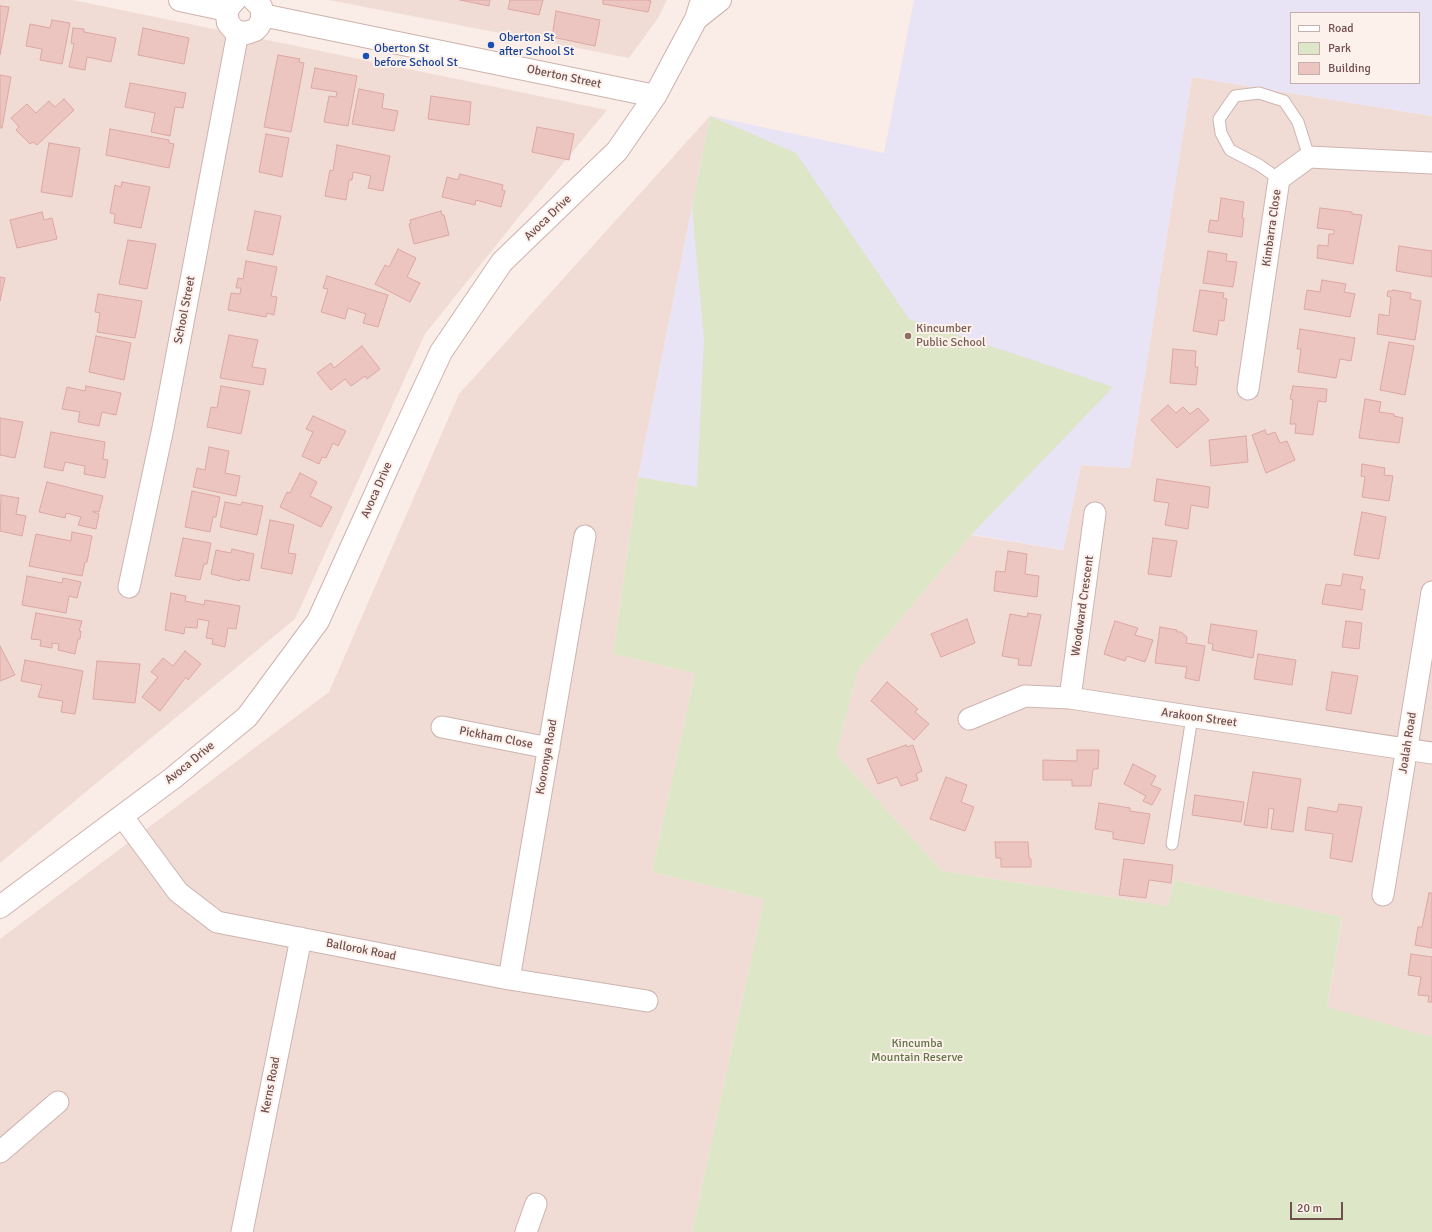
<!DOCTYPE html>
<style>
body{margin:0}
#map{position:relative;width:1432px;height:1232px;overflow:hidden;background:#faece6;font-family:Signika,sans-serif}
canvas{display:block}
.legend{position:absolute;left:1290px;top:12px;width:130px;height:72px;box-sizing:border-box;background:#fdf1ec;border:1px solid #c5b0ad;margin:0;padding:5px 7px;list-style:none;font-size:12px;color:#704f4e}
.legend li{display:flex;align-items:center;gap:8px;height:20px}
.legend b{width:20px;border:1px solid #c5b0ad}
.scale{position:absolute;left:1290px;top:1202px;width:53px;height:18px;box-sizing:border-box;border:2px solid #704f4e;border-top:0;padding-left:5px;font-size:12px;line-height:14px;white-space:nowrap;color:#704f4e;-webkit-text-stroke:3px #fdf1ec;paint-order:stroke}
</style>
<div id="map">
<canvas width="1432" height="1232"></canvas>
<ul class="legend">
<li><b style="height:5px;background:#fff"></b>Road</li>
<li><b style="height:11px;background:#dde6c6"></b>Park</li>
<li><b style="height:11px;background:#ecc5c1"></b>Building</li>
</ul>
<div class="scale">20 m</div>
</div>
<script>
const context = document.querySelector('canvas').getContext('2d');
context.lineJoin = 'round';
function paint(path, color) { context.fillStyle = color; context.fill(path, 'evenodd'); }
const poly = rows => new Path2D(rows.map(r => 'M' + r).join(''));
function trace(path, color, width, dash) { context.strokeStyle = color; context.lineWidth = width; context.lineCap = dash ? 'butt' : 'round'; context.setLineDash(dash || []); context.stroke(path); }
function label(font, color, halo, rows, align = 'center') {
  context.font = font + ' Signika,sans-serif'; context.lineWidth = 4; context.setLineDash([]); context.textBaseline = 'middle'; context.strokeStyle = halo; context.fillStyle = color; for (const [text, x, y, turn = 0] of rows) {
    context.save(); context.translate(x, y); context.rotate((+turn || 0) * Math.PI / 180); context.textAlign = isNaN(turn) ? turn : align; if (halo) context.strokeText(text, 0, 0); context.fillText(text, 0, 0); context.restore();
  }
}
paint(poly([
 [0,0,73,0,607,110,522,213,425,334,295,619,0,863],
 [329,0,667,0,658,18,629,58],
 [1192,77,1432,116,1432,1037,1327,1008,1342,917,1174,880,1168,906,942,871,836,754,858,670,971,535,1063,550,1081,465,1130,468],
 [710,116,638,477,613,654,695,673,652,872,764,899,692,1232,0,1232,0,939,329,692,459,394]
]), '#f1dcd5');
paint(poly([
 [914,0,1432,0,1432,116,1192,77,1130,468,1081,465,1063,550,638,477,710,116,884,153],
 [1291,13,1419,13,1419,83,1291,83]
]), '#e9e3f6');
paint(poly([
 [710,116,796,153,909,319,1113,387,971,535,858,670,836,754,942,871,1168,906,1174,880,1342,917,1327,1007,1432,1037,1432,1232,692,1232,764,899,652,872,695,673,613,654,638,477,697,487,704,339,692,207]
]), '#dde6c6');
const building = poly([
 [460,0,490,0,489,6,460,0],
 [510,0,543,0,539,15,508,9,510,0],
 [603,0,647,0,651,1,648,12,603,4,603,0],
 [0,6,9,7,0,55,0,6],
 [556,11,600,20,595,46,552,37,556,11],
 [52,20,70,23,62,64,40,60,42,49,26,46,30,24,50,28,52,20],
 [73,28,84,29,84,32,116,38,111,62,87,57,85,70,69,67,74,44,71,43,73,28],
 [143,28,189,38,184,64,138,55,143,28],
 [278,55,300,59,299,62,304,63,291,132,264,127,278,55],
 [315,68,357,76,348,126,324,122,329,96,336,97,337,92,311,88,315,68],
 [0,75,11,77,2,128,0,128,0,75],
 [130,83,186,93,183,108,175,107,170,136,151,132,155,113,125,107,130,83],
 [359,89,384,94,382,108,398,111,394,131,352,124,359,89],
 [431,96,471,102,469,125,428,119,431,96],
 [64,99,74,110,37,145,33,142,30,144,16,130,19,127,11,118,27,104,36,113,49,101,55,107,64,99],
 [537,127,574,134,569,160,532,152,537,127],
 [110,129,169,140,169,143,174,144,169,168,106,155,110,129],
 [266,134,289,138,282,177,259,172,266,134],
 [49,143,80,148,72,197,41,192,49,143],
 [337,145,390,156,383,191,368,188,371,176,353,172,352,180,349,180,346,200,325,196,330,170,333,171,337,145],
 [460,174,503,185,502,190,505,191,501,207,476,200,475,205,442,197,447,177,458,180,460,174],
 [122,182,150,187,141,228,114,223,115,214,110,213,115,185,121,187,122,182],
 [1221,198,1244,202,1242,218,1244,218,1242,237,1208,232,1210,220,1218,221,1221,198],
 [1320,208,1352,212,1352,214,1362,215,1353,264,1317,258,1318,245,1328,246,1329,234,1334,234,1334,230,1317,228,1320,208],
 [255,211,281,216,273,255,247,250,255,211],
 [441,211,442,215,444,215,449,235,414,244,409,224,411,223,410,220,441,211],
 [42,212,44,220,52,218,57,239,17,248,10,220,42,212],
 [128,240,156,244,147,289,119,284,128,240],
 [1399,246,1432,251,1432,277,1396,271,1399,246],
 [398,249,416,258,407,277,420,283,410,302,375,284,385,265,389,267,398,249],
 [1208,251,1227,254,1226,261,1237,262,1233,287,1203,283,1208,251],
 [246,261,277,267,271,296,277,297,274,315,267,313,266,317,228,310,231,293,240,294,241,288,236,288,238,278,243,279,246,261],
 [327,276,388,295,378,327,363,323,366,314,348,308,345,319,321,312,328,289,323,288,327,276],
 [0,277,5,278,0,301,0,277],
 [1322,280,1346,284,1344,292,1355,294,1350,317,1304,309,1307,290,1320,292,1322,280],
 [1200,290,1224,293,1223,298,1227,299,1224,321,1219,320,1217,335,1193,331,1200,290],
 [1393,290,1411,293,1410,299,1421,301,1415,340,1377,334,1379,314,1389,316,1391,297,1387,296,1388,291,1392,291,1393,290],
 [98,294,142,301,135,338,97,332,100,313,95,312,98,294],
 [1300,329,1355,338,1351,361,1340,359,1336,378,1298,372,1301,349,1297,349,1300,329],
 [229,335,258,340,252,367,266,369,263,385,220,378,229,335],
 [96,336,131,343,124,380,89,372,96,336],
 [1389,342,1414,346,1405,395,1380,390,1389,342],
 [362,346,380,369,367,379,365,376,351,386,345,379,331,390,317,373,331,363,334,368,362,346],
 [1173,349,1196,351,1195,367,1198,367,1196,385,1170,383,1173,349],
 [86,386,121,393,116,415,102,412,99,426,78,422,80,412,62,409,67,387,85,391,86,386],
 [221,386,250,391,241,434,207,427,211,407,217,408,221,386],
 [1293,386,1327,389,1326,402,1318,401,1313,435,1295,433,1296,424,1290,424,1293,400,1290,399,1293,386],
 [1365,399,1381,402,1379,412,1394,414,1394,416,1403,418,1399,443,1359,438,1365,399],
 [1168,405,1176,413,1183,407,1190,414,1198,408,1209,420,1177,448,1151,420,1168,405],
 [313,416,346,431,338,446,333,443,326,458,322,457,319,464,302,456,313,432,306,429,313,416],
 [0,418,23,422,15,458,0,455,0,418],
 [1265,430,1267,435,1275,432,1280,443,1287,441,1295,460,1266,473,1252,435,1265,430],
 [51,432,105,442,103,459,108,460,105,478,84,474,85,466,65,462,63,471,44,467,51,432],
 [1246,436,1248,462,1211,466,1209,440,1246,436],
 [209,447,229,451,225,473,240,476,236,496,193,487,197,468,205,470,209,447],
 [1362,464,1385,468,1384,475,1393,476,1389,501,1362,497,1365,477,1361,476,1362,464],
 [300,473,317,482,310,496,332,507,321,527,280,507,287,492,290,493,300,473],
 [1157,479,1210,487,1208,508,1191,505,1188,529,1165,525,1169,503,1154,501,1157,479],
 [47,482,103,496,99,512,93,511,93,512,99,514,96,529,78,525,81,517,66,513,65,518,39,512,47,482],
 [192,491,220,497,216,517,213,517,210,532,185,527,192,491],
 [1,495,19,498,16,514,26,516,22,536,0,531,1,495],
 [225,502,241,505,242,502,263,506,257,535,220,527,225,502],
 [1362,512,1386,517,1379,559,1354,555,1362,512],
 [270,520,294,525,288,553,296,554,292,574,261,568,270,520],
 [72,532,92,536,87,562,85,562,82,576,29,566,36,534,71,541,72,532],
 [183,538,211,543,207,564,204,564,200,580,175,576,183,538],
 [1153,538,1177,541,1171,577,1148,574,1153,538],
 [232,549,254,554,249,581,240,579,240,581,211,574,216,550,231,553,232,549],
 [1008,551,1027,554,1025,574,1039,576,1037,597,994,591,996,571,1005,572,1008,551],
 [1343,574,1363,577,1360,589,1365,590,1362,610,1322,604,1326,584,1341,586,1343,574],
 [27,576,62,583,63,578,81,582,77,598,69,596,66,613,22,605,27,576],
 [171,593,186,596,185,601,204,605,205,600,240,606,236,629,228,628,225,647,212,644,213,639,206,638,209,621,198,619,197,628,185,627,184,634,165,630,171,593],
 [36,613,82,621,79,631,81,631,80,639,78,639,75,654,58,650,59,644,52,643,52,648,40,646,41,640,31,639,36,613],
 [1028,613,1041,615,1031,666,1018,665,1019,659,1002,656,1010,614,1027,617,1028,613],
 [967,619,975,643,941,657,931,634,967,619],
 [1115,621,1138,628,1135,635,1153,640,1145,662,1127,656,1125,661,1104,654,1115,621],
 [1346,621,1362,623,1359,649,1342,647,1346,621],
 [1211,624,1257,631,1253,658,1212,650,1213,644,1208,643,1211,624],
 [1160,627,1177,630,1177,632,1181,632,1187,637,1186,643,1205,646,1199,681,1185,678,1187,667,1155,663,1160,627],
 [0,646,15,675,0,681,0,646],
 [185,651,201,664,188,680,186,677,160,711,142,697,158,677,151,672,163,658,173,666,185,651],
 [1258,654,1296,660,1292,685,1254,679,1258,654],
 [25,660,83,671,75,714,61,712,63,701,38,697,42,685,21,681,25,660],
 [97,661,140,664,135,703,93,699,97,661],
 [1332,672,1358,676,1351,714,1326,710,1332,672],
 [887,682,918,709,915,712,929,724,914,740,871,701,887,682],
 [906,745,907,747,913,745,922,771,916,774,918,780,901,786,897,777,878,784,867,759,906,745],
 [1077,750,1099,750,1098,769,1093,769,1091,786,1072,786,1072,780,1043,780,1043,760,1077,761,1077,750],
 [1133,764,1156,776,1151,785,1161,789,1152,805,1143,801,1146,796,1124,784,1133,764],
 [1253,772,1301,779,1293,832,1271,829,1274,809,1269,808,1267,828,1244,825,1253,772],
 [946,777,967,785,961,802,974,807,965,831,930,819,946,777],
 [1195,795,1244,802,1241,822,1192,815,1195,795],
 [1099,803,1130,808,1130,811,1150,814,1144,844,1113,839,1113,832,1095,829,1099,803],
 [1339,804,1362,807,1352,862,1330,858,1333,834,1305,830,1308,807,1337,812,1339,804],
 [995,842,1028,842,1029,858,1031,859,1031,867,1001,867,1001,858,996,858,995,842],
 [1124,859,1173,865,1171,883,1149,880,1146,898,1119,895,1124,859],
 [1429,893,1432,893,1432,948,1415,945,1418,927,1422,927,1429,893],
 [1411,954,1432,957,1432,1002,1428,1002,1429,996,1418,995,1421,977,1408,975,1411,954]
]);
paint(building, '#ecc5c1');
trace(building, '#dda7a3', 1);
const lane = poly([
 [1279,179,1259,165,1230,150,1221,133,1219,119,1235,96,1259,93,1284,101,1298,122,1309,157],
 [1172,844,1192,717]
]);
const street = poly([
 [1248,389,1279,179,1309,157,1432,163],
 [129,587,163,428,238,32],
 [1070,698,1095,513],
 [969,719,1025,696,1070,698,1432,753],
 [442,727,549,748],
 [122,816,178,892,217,922,509,979,647,1001],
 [1383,895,1432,592],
 [509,979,585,536],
 [0,1152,58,1102],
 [242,1232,301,938],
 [526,1232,536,1204]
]);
const secondary = poly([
 [180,0,227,10],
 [235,0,232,3,227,10,227,15,228,23,234,30,238,32,246,33,255,30,258,27,262,20,262,11,261,7,254,0],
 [262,15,655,96],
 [696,19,720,0],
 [0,907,173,778,247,717,318,621,390,462,441,352,502,262,617,151,655,96,696,19,702,0]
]);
trace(lane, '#ccb4b1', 13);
trace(street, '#ccb4b1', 23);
trace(secondary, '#cfb2ae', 24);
trace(lane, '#fff', 11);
trace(street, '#fff', 21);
trace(secondary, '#fff', 22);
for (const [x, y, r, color] of [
 [491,45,4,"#1a4fb4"],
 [366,56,4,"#1a4fb4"],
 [908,336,4,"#8d6e63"]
]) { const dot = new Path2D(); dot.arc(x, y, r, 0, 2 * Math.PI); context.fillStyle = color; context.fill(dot); trace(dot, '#fdf1ec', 1.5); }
label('12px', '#164399', '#fdf1ec', [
 ["Oberton St",499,38],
 ["after School St",499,52],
 ["Oberton St",374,49],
 ["before School St",374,63]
], 'left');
label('12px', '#704f4e', '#fdf1ec', [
 ["Oberton Street",564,77,12],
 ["Avoca Drive",548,218,-44],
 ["Kimbarra Close",1272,228,-82],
 ["School Street",185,310,-79],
 ["Avoca Drive",377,490,-66],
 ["Woodward Crescent",1083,606,-82],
 ["Arakoon Street",1199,718,8],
 ["Pickham Close",496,738,11],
 ["Joalah Road",1408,743,-81],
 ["Kooronya Road",547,757,-80],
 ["Avoca Drive",190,763,-39],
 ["Ballorok Road",361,950,11],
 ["Kerns Road",271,1085,-79]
]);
label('12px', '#785e54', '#fdf1ec', [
 ["Kincumber",916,329],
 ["Public School",916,343]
], 'left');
label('12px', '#637547', '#fdf1ec', [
 ["Kincumba",917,1044],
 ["Mountain Reserve",917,1058]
]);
</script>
